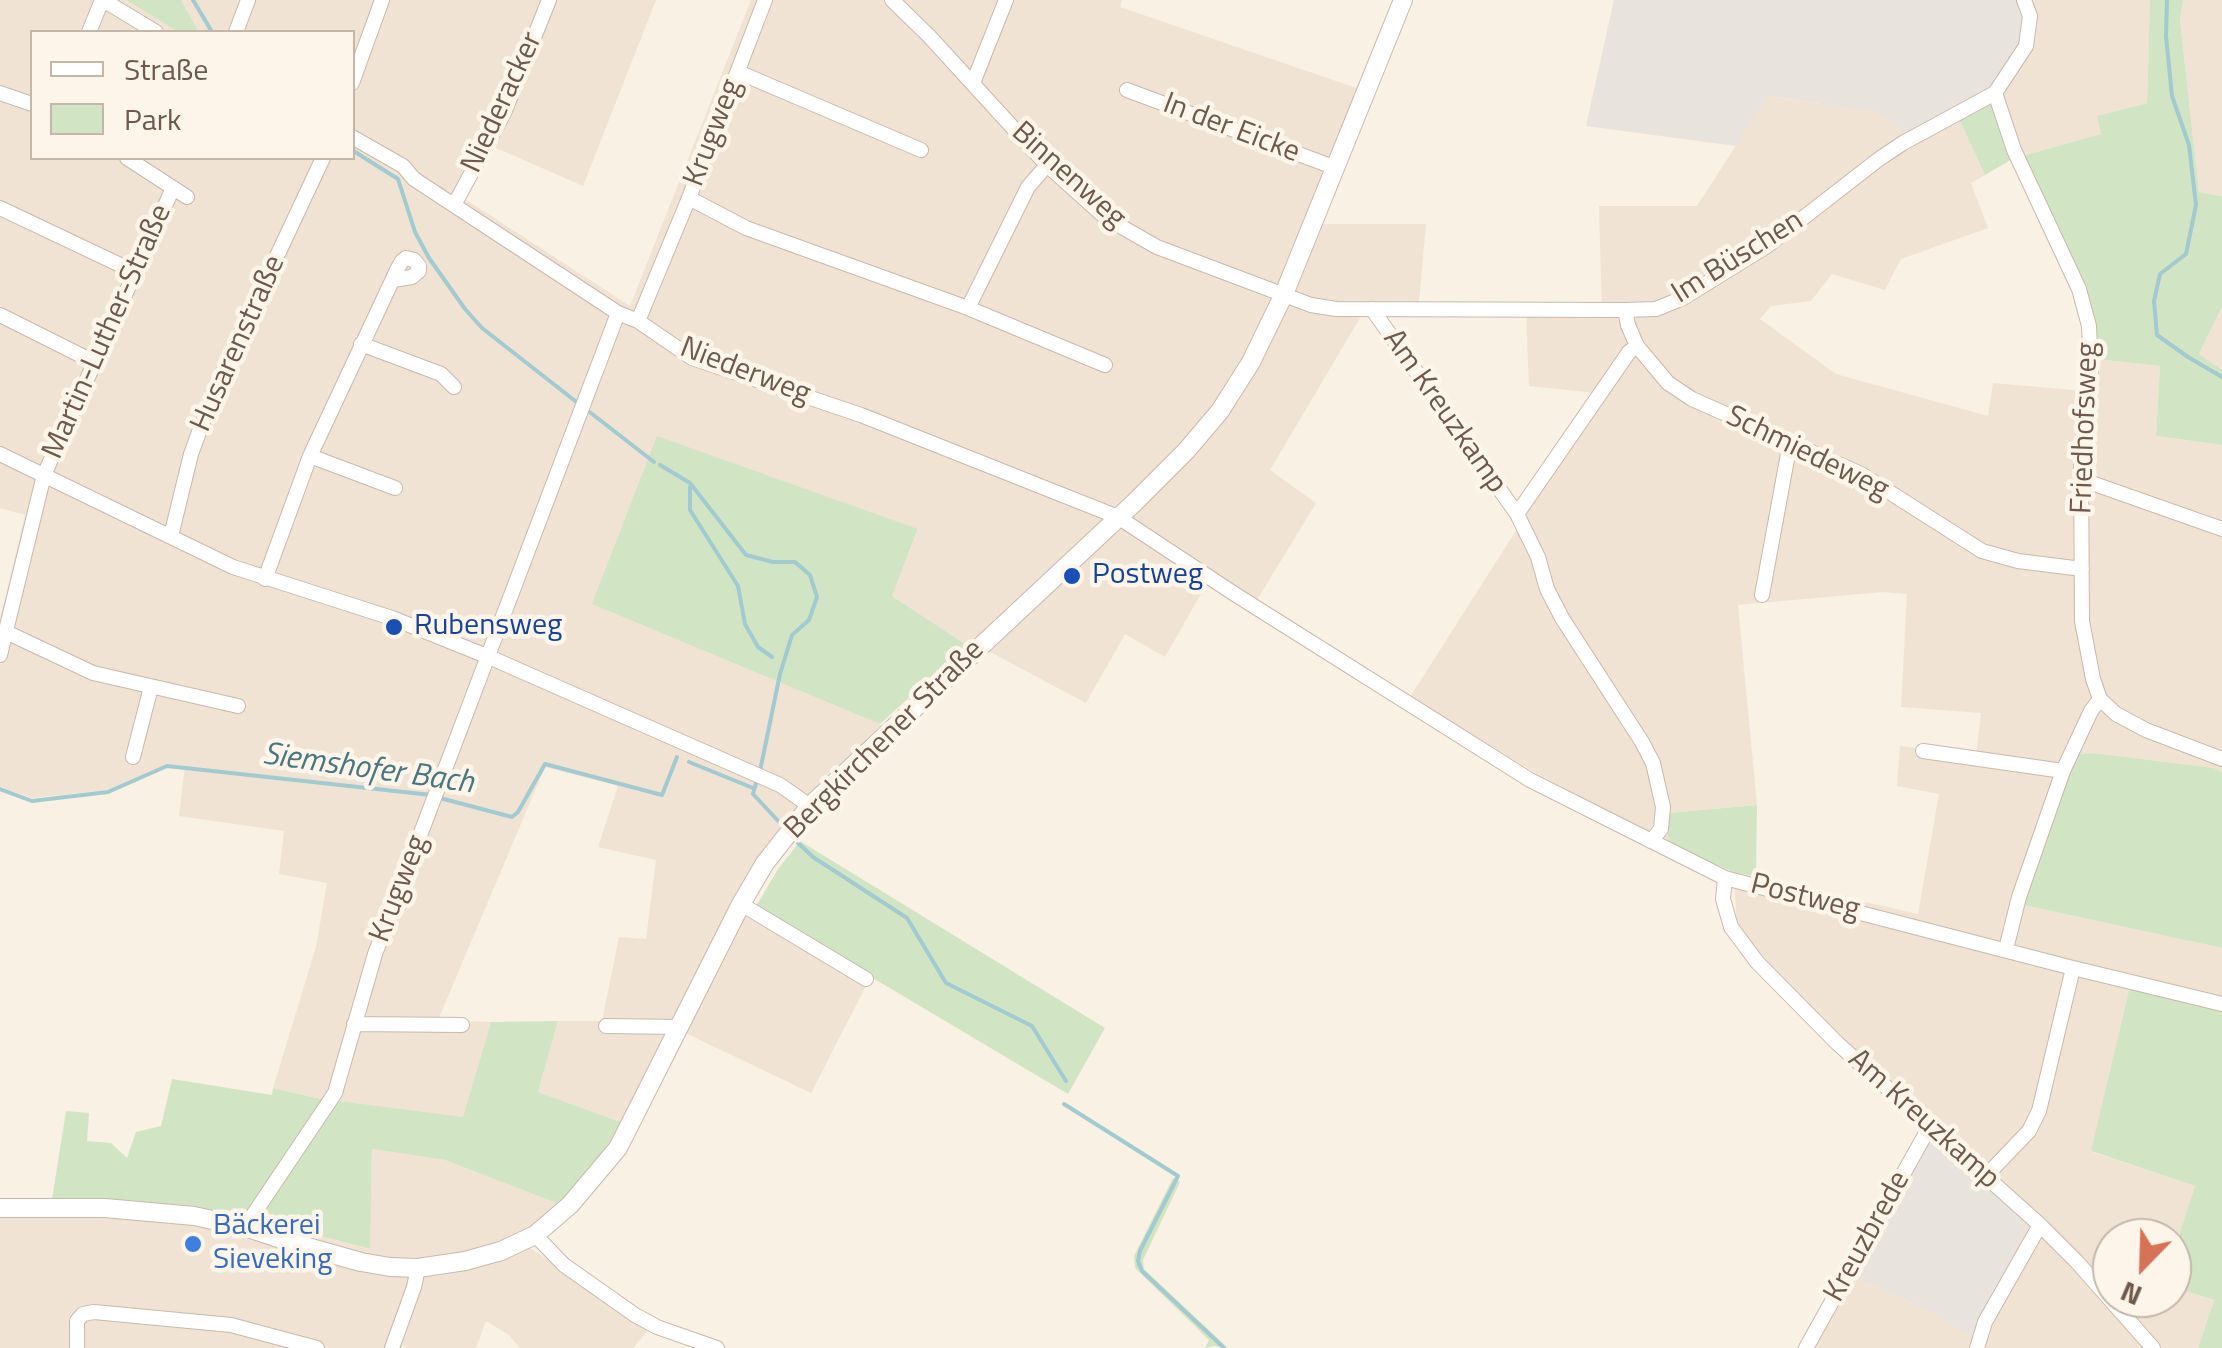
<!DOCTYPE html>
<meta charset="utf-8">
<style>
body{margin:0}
#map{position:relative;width:2222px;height:1348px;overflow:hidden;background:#f9f1e4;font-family:"Titillium Web",sans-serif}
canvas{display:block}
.legend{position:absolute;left:30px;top:30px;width:325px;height:130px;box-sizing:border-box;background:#fdf5e9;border:2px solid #c4b7aa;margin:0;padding:12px 18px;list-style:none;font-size:30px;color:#6f594c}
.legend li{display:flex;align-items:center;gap:20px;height:50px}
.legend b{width:50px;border:2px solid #c4b7aa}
.north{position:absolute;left:2092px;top:1218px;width:100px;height:100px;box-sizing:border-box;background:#fdf5e9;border:2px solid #c4b7aa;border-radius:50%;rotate:203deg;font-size:28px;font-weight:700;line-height:40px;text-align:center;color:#6f594c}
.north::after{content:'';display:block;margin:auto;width:35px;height:45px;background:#d67356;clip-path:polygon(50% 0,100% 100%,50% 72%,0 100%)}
</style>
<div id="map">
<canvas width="2222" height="1348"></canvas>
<ul class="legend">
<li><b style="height:12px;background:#fff"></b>Straße</li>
<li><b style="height:28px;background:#d1e5c4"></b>Park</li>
</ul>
<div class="north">N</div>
</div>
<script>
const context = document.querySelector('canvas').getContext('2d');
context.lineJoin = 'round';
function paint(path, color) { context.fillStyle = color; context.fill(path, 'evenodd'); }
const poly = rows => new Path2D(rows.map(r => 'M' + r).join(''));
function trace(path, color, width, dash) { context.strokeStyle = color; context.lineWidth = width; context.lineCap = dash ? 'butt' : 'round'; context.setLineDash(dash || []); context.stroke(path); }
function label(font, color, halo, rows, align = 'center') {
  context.font = font + ' "Titillium Web",sans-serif'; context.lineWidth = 9; context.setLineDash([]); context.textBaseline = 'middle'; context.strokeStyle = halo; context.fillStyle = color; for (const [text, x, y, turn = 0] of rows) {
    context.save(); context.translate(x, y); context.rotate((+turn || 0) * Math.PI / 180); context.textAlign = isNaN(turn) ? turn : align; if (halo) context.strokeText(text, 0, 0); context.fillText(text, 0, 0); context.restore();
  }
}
paint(poly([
 [0,0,126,0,178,32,32,32,32,158,352,158,352,32,199,32,181,0,656,0,583,186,494,147,465,199,630,306,751,0,1122,0,1120,7,1371,93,1318,224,1426,224,1419,303,1361,303,1360,318,1270,470,1316,503,1257,600,1215,575,1206,585,1165,657,1125,634,1086,703,992,653,967,645,892,596,918,530,658,437,879,724,885,728,733,909,866,986,811,1093,675,1028,626,1124,538,1092,558,1021,602,1021,619,937,646,939,656,860,598,847,618,786,545,767,438,1020,491,1022,463,1118,316,1098,273,1088,316,947,327,883,279,874,284,831,179,816,185,766,168,764,109,790,32,798,0,787,0,619,25,515,0,508],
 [2027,0,2150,0,2147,103,2098,116,2102,134,2015,158,1994,96],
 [2183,0,2222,0,2222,196,2199,192,2180,20],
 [1768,96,1880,113,1910,135,1958,117,1985,175,1971,183,1988,228,1901,259,1885,290,1832,274,1811,301,1771,306,1760,319,1836,374,1988,416,1993,383,2084,391,2096,359,2160,366,2156,436,2222,445,2222,772,2214,768,2093,753,2075,754,2023,905,2222,948,2222,1011,2131,987,2092,1152,2195,1186,2172,1257,2172,1238,2112,1238,2112,1298,2172,1298,2172,1287,2214,1300,2198,1348,1813,1348,1854,1278,1919,1306,1938,1137,1840,1040,1762,958,1737,923,1733,872,1918,914,1939,794,1897,786,1900,746,1976,755,1981,713,1901,707,1907,594,1883,592,1738,605,1757,805,1668,813,1668,843,1534,772,1410,697,1601,397,1596,393,1529,386,1526,314,1602,314,1599,206,1697,206],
 [2222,307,2222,370,2199,354],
 [372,1149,445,1160,564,1206,515,1238,650,1328,633,1348,520,1348,509,1335,486,1321,476,1348,407,1348,401,1346,399,1348,0,1348,0,1198,117,1201,185,1205,242,1216,369,1249]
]), '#f0e3d3');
paint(poly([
 [1614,0,2027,0,2034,15,1994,96,1910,136,1879,113,1769,96,1736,146,1586,126],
 [1938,1137,2024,1220,2025,1232,1974,1337,1919,1306,1854,1278,1928,1145]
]), '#e9e3de');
paint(poly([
 [126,0,181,0,199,32,178,32],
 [2150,0,2183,0,2180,20,2199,192,2222,196,2222,307,2199,354,2222,370,2222,445,2156,436,2160,366,2096,359,2096,342,2014,158,1985,175,1958,117,1994,96,2015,158,2101,134,2097,116,2147,103],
 [657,436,918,529,892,596,967,645,880,724,592,604],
 [2093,753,2214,768,2222,772,2222,948,2023,905,2075,754],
 [1757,805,1756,876,1733,872,1668,843,1668,813],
 [800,841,1105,1028,1068,1094,755,908,778,869],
 [2130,987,2222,1011,2222,1348,2198,1348,2214,1300,2172,1287,2172,1257,2195,1186,2091,1151],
 [558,1021,538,1092,626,1124,564,1206,445,1160,372,1149,370,1249,242,1216,185,1205,52,1199,66,1111,89,1113,87,1141,111,1143,127,1158,136,1132,161,1126,172,1079,272,1095,273,1088,316,1098,463,1117,491,1022],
 [1173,1178,1180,1182,1143,1260,1144,1269,1228,1348,1214,1346,1205,1348,1209,1340,1135,1268,1134,1256]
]), '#d1e5c4');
trace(poly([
 [193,0,212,32],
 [2167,0,2166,36,2172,96,2189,145,2196,205,2186,254,2160,274,2154,301,2157,335,2188,357,2222,377],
 [352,150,398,179,415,232,429,258,465,309,482,328,579,404],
 [587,410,654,462],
 [660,465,690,483,746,555,773,562,795,562,810,575,817,597,809,620,792,635,780,674,760,771],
 [690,487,690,510,738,586,745,624,758,647,772,657],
 [689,762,753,788],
 [757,780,753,794,781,824],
 [0,789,32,801,108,792,167,766,431,795],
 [440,798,512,817,518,812,545,764,662,795,677,757],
 [798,843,813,857,907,918,946,983,1032,1026,1066,1081],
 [1064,1104,1178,1176,1140,1251,1138,1261,1142,1271,1224,1348]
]), '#a2cad1', 4);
const minor = poly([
 [103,0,156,32],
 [892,0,929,36,1047,165,1106,218,1157,247,1311,305,1336,309,1625,310,1656,309,1683,298,1767,246,1879,159,1903,143,1995,93,2026,46,2030,16,2024,0],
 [89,32,102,0],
 [236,32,248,0],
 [738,72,921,150],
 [352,83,382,0],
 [973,83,1006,0],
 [1127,90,1336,168],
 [0,93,32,104],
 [1995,93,2014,150,2079,289,2089,326,2091,371,2081,457,2082,621,2093,679,2100,699,2091,711,2063,771,2019,897,2006,949],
 [352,137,403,166,414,179,618,313,638,321,692,358,861,415,1118,517,1233,593,1530,780,1725,878,2073,968,2222,1004],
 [127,158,187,197],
 [689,198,746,228,968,308,1105,365],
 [454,205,504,113,549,0],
 [0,208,135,272],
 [968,308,1028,187,1047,165],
 [1372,309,1517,514,1538,557,1547,589,1562,618,1642,742,1653,763,1663,807,1661,829,1651,841],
 [1625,310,1628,325,1637,346,1668,383,1692,399,1861,474,1982,551,2018,561,2082,569],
 [0,315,94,362],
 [638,321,689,198,765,0],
 [361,344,441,374,454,387],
 [0,454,233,567,392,618,489,657,780,785,810,806],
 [310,456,395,488],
 [2083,480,2222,529],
 [1517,514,1629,352,1637,346],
 [171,536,191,454,216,386,323,158],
 [265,579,310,456,398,268,402,261,406,258,414,260,419,266,419,271,412,277,393,280],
 [1762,595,1790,443],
 [6,632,93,673,238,706],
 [0,655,44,475,173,188],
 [2100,699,2116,714,2146,730,2222,759],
 [1923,751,2063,771],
 [133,757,151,687],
 [1725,878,1723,899,1731,927,1757,962,1837,1043,2040,1225,2077,1262,2153,1348],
 [741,904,866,979],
 [354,1024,462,1025],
 [606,1026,680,1027],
 [1986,1176,2029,1131,2039,1111,2073,968],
 [245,1227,335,1093,375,954,618,313],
 [535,1235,564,1265,635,1315,657,1327,717,1348],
 [77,1348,77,1321,83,1314,94,1312,231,1325,317,1348],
 [392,1348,414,1287,418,1268],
 [1806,1348,1930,1126],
 [1977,1348,1985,1322,2040,1225]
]);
const tertiary = poly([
 [0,1208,105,1208,194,1216,245,1227,293,1243,361,1262,390,1267,418,1268,465,1261,501,1251,535,1235,570,1205,618,1148,741,904,765,863,810,806,1134,503,1186,451,1220,411,1251,362,1284,294,1403,0]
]);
trace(minor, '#c9b9ac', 16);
trace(tertiary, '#c9b9ac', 20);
trace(minor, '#fff', 14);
trace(tertiary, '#fff', 18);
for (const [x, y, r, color] of [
 [1072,576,10,"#1a4fb4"],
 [394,627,10,"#1a4fb4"],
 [193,1244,10,"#3f7fe0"]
]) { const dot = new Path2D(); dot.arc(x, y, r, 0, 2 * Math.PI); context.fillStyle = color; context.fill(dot); trace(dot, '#fdf5e9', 4); }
label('30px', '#6f594c', '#fdf5e9', [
 ["Niederacker",503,103,-65],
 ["In der Eicke",1231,129,21],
 ["Krugweg",714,133,-69],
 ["Binnenweg",1068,176,42],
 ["Im Büschen",1738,258,-32],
 ["Martin-Luther-Straße",108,332,-66],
 ["Husarenstraße",239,344,-66],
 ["Niederweg",745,372,21],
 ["Am Kreuzkamp",1444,412,55],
 ["Friedhofsweg",2086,428,-88],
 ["Schmiedeweg",1807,454,26],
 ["Bergkirchener Straße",885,740,-45],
 ["Krugweg",400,889,-69],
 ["Postweg",1805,898,14],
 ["Am Kreuzkamp",1923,1120,42],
 ["Kreuzbrede",1868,1237,-61]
]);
label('30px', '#164399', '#fdf5e9', [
 ["Postweg",1092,576],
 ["Rubensweg",414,627]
], 'left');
label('30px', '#366cbe', '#fdf5e9', [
 ["Bäckerei",213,1227],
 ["Sieveking",213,1261]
], 'left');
label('italic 32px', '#497680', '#fdf5e9', [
 ["Siemshofer Bach",368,770,8]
]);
</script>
